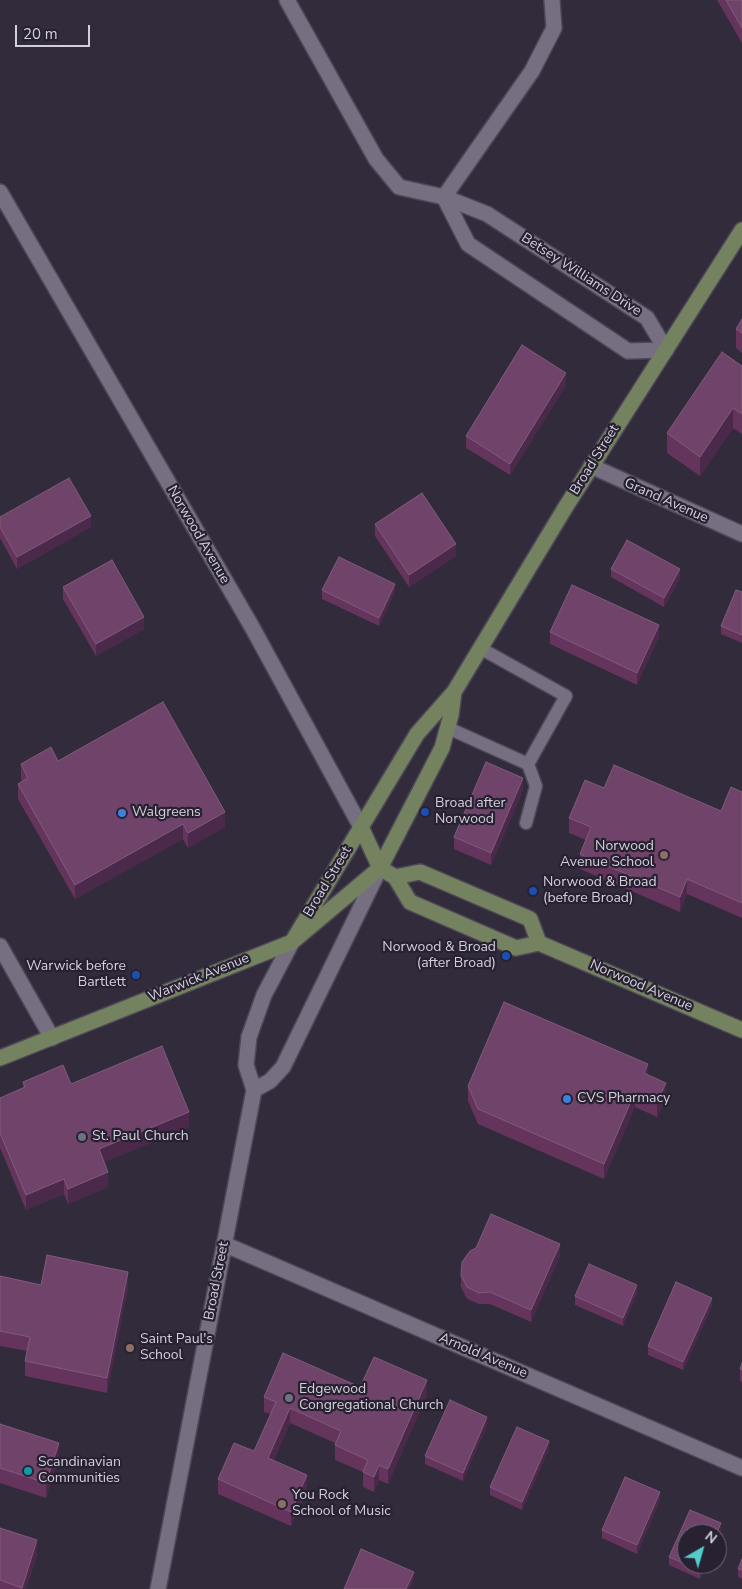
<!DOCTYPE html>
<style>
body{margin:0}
#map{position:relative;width:742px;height:1589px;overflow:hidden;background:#312b3c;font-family:"Nunito Sans",sans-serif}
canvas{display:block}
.north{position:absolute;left:677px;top:1524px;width:50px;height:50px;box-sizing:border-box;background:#272131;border:1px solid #6c6775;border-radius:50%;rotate:38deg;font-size:14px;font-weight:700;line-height:20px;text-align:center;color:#d3cfda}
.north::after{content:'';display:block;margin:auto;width:18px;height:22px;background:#53cdca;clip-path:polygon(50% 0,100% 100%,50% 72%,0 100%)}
.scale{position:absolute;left:15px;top:25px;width:75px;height:22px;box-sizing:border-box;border:2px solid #d3cfda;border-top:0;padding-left:6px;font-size:15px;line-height:18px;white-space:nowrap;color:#d3cfda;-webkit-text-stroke:4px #272131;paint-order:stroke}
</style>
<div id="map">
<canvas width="742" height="1589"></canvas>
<div class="north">N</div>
<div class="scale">20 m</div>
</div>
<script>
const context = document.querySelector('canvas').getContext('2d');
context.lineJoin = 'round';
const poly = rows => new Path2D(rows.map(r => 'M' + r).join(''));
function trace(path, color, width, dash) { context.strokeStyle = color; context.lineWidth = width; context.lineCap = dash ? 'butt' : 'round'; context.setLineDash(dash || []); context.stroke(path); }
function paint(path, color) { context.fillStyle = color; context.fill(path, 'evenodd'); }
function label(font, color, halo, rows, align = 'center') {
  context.font = font + ' "Nunito Sans",sans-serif'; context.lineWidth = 4.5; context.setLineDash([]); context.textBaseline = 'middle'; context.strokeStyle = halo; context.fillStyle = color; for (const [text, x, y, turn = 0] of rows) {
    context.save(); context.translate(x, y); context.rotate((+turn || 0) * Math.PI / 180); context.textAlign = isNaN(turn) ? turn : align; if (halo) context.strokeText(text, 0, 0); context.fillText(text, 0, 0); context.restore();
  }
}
const service = poly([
 [448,728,528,764,566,696,480,648],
 [526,823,536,786,528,764]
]);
const minor = poly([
 [287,0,376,159,399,187,444,197,487,214,647,318,666,350,628,351,468,244,444,197],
 [0,192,252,627,361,827],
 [444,197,532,71,554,28,552,0],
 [591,466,742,534],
 [0,946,52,1038],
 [224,1244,742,1468]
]);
const secondary = poly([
 [254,1090,270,1081,283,1067,380,868],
 [158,1589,254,1090,246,1065,249,1037,264,995,292,942]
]);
const primary = poly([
 [361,827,380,868,395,877,410,902,516,948,539,943,742,1030],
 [395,877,420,872,530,919,539,943],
 [292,942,417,734,454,692,565,508,742,230],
 [0,1058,292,942,380,868,442,748,451,715,454,692]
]);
trace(service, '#4d4856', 15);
trace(minor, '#4d4856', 18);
trace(secondary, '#4d4856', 18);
trace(primary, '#4d4856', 18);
trace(service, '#766f82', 12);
trace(minor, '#766f82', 15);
trace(secondary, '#766f82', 15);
trace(primary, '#748260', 15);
paint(poly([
 [717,0,742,0,742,43],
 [742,319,742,353,736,348,736,329],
 [742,366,742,434,733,428,700,476,667,453,667,433],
 [566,385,510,475,466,448,466,436],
 [0,517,91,527,17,569,0,538],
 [375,524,456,556,409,587,375,536],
 [611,569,680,578,664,607,611,577],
 [63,587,144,629,96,656,63,599],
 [322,590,395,592,379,626,322,599],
 [742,592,742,643,721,634,721,626],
 [550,632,659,637,637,685,550,644],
 [58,761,225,827,188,848,183,839,75,899,18,799,18,784,22,781,21,779,21,764],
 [604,788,721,811,742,792,742,918,687,894,680,912,580,869,580,854,586,840,569,833,569,818],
 [523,790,491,865,454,849,454,837],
 [648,1075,666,1098,657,1117,635,1107,604,1179,478,1124,468,1101,468,1086],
 [23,1082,71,1084,189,1127,104,1162,108,1187,68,1204,64,1194,26,1210,0,1148,0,1098,23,1088],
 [560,1256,531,1322,490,1304,479,1304,467,1299,461,1287,461,1275],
 [0,1276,41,1285,128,1287,107,1393,25,1376,25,1361,27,1351,0,1346],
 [637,1293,623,1326,575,1305,575,1296],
 [712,1306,683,1370,648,1355,648,1346],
 [742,1363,742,1382,740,1381,740,1369],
 [360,1387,427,1395,388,1484,379,1480,374,1492,363,1487,363,1472,335,1460,335,1443,290,1423,274,1460,307,1490,291,1526,218,1494,218,1479,254,1451,271,1414,264,1412,264,1397],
 [0,1424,59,1458,46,1498,0,1483],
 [487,1425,463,1481,425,1464,425,1456],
 [549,1449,522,1510,490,1495,490,1487],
 [660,1500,637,1554,602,1538,602,1530],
 [0,1528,37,1555,26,1589,0,1589],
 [721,1532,717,1540,717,1534,706,1564,700,1579,669,1565,669,1557],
 [742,1559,742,1579,738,1577,738,1569]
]), '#64345c');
paint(poly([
 [566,373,566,385,510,475,510,464],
 [733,408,733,428,700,476,700,457],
 [91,516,91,527,17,569,17,557],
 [456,544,456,556,409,587,409,575],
 [680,569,680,578,664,607,664,598],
 [395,584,395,592,379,626,379,618],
 [144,617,144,629,96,656,96,644],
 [659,625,659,637,637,685,637,673],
 [523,778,523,790,491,865,491,853],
 [225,812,225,827,188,848,188,833],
 [183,824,183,839,75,899,75,885],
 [687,879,687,894,680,912,680,897],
 [648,1064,648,1079,644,1073],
 [666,1083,666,1098,657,1117,657,1102],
 [635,1092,635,1107,604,1179,604,1164],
 [189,1112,189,1127,99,1164,99,1149],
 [108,1172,108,1187,68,1204,68,1189],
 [64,1179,64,1194,26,1210,26,1195],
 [560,1244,560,1256,531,1322,531,1310],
 [128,1272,128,1287,107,1393,107,1378],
 [637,1285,637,1293,623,1326,623,1318],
 [712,1298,712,1306,683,1370,683,1362],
 [427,1380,427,1395,388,1484,388,1469],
 [290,1408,290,1423,268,1473,268,1458],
 [487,1417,487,1425,463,1481,463,1473],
 [549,1441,549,1449,522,1510,522,1502],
 [59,1443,59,1458,46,1498,46,1483],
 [379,1465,379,1480,374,1492,374,1477],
 [307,1475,307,1490,291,1526,291,1512],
 [660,1492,660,1500,637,1554,637,1545],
 [721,1523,721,1532,717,1540,717,1534,716,1534],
 [37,1540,37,1555,26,1589,22,1589],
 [702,1564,706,1564,700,1579,700,1570],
 [414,1572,414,1580,410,1589,406,1589]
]), '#4b294a');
const building = poly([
 [726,0,742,0,742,28,726,0],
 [742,319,742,333,736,329,742,319],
 [522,345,566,373,510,464,466,436,522,345],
 [722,352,742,366,742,414,733,408,700,457,667,433,722,352],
 [69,478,91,516,17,557,0,527,0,517,69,478],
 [422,493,456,544,409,575,375,524,422,493],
 [627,540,680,569,664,598,611,569,627,540],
 [339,557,395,584,379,618,322,590,339,557],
 [112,560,144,617,96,644,63,587,112,560],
 [572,585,659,625,637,673,550,632,572,585],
 [736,590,742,592,742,635,721,626,736,590],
 [163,702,225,812,188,833,183,824,75,885,18,784,28,778,21,764,51,747,58,761,163,702],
 [486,762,523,778,491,853,454,837,486,762],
 [614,765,721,811,731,787,742,792,742,903,687,879,680,897,580,854,591,827,569,818,585,780,604,788,614,765],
 [504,1002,648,1064,644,1073,666,1083,657,1102,635,1092,604,1164,478,1109,468,1086,504,1002],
 [162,1046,189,1112,99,1149,108,1172,68,1189,64,1179,26,1195,0,1133,0,1098,25,1087,23,1082,63,1065,71,1084,162,1046],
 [491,1214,560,1244,531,1310,490,1292,479,1293,467,1287,461,1275,462,1262,470,1251,476,1248,491,1214],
 [47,1255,128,1272,107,1378,25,1361,30,1337,0,1331,0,1276,41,1285,47,1255],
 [589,1264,637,1285,623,1318,575,1296,589,1264],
 [676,1282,712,1298,683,1362,648,1346,676,1282],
 [283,1353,360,1387,374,1357,427,1380,388,1469,379,1465,374,1477,363,1472,368,1460,335,1445,341,1431,290,1408,268,1458,307,1475,291,1512,218,1479,234,1443,254,1451,276,1402,264,1397,283,1353],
 [742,1363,742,1370,740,1369,742,1363],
 [450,1400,487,1417,463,1473,425,1456,450,1400],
 [0,1424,59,1443,46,1483,0,1468,0,1424],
 [517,1427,549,1441,522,1502,490,1487,517,1427],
 [625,1477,660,1492,637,1545,602,1530,625,1477],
 [690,1510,721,1523,716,1534,687,1534,687,1564,702,1564,700,1570,669,1557,690,1510],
 [0,1528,37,1540,22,1588,0,1580,0,1528],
 [361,1549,414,1572,406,1589,344,1589,361,1549],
 [742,1559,742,1570,738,1569,742,1559]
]);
paint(building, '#70446a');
trace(building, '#805a7c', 1);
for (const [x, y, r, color] of [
 [425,812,5,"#1a4fb4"],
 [122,813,5,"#3f7fe0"],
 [664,855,5,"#8d6e63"],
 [533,891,5,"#1a4fb4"],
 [506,956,5,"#1a4fb4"],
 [136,975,5,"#1a4fb4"],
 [567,1099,5,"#3f7fe0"],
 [82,1137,5,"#6b7280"],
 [130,1348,5,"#8d6e63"],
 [289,1398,5,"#6b7280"],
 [28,1471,5,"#0f9aa8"],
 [282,1504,5,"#8d6e63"]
]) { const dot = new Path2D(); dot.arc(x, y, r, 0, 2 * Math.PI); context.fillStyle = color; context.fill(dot); trace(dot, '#272131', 2); }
label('14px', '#d3cfda', '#272131', [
 ["Betsey Williams Drive",581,275,33],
 ["Broad Street",595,460,-58],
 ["Grand Avenue",666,501,24],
 ["Norwood Avenue",198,535,60],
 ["Broad Street",328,882,-59],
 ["Warwick Avenue",199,978,-22],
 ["Norwood Avenue",641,986,23],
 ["Broad Street",217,1281,-79],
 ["Arnold Avenue",483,1356,23]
]);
label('14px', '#d3cfda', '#272131', [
 ["Broad after",435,804],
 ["Norwood",435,820],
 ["Walgreens",132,813],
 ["Norwood",654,847,"right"],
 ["Avenue School",654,863,"right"],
 ["Norwood & Broad",543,883],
 ["(before Broad)",543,899],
 ["Norwood & Broad",496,948,"right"],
 ["(after Broad)",496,964,"right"],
 ["Warwick before",126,967,"right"],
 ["Bartlett",126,983,"right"],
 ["CVS Pharmacy",577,1099],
 ["St. Paul Church",92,1137],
 ["Saint Paul's",140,1340],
 ["School",140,1356],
 ["Edgewood",299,1390],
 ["Congregational Church",299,1406],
 ["Scandinavian",38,1463],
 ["Communities",38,1479],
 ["You Rock",292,1496],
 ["School of Music",292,1512]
], 'left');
</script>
